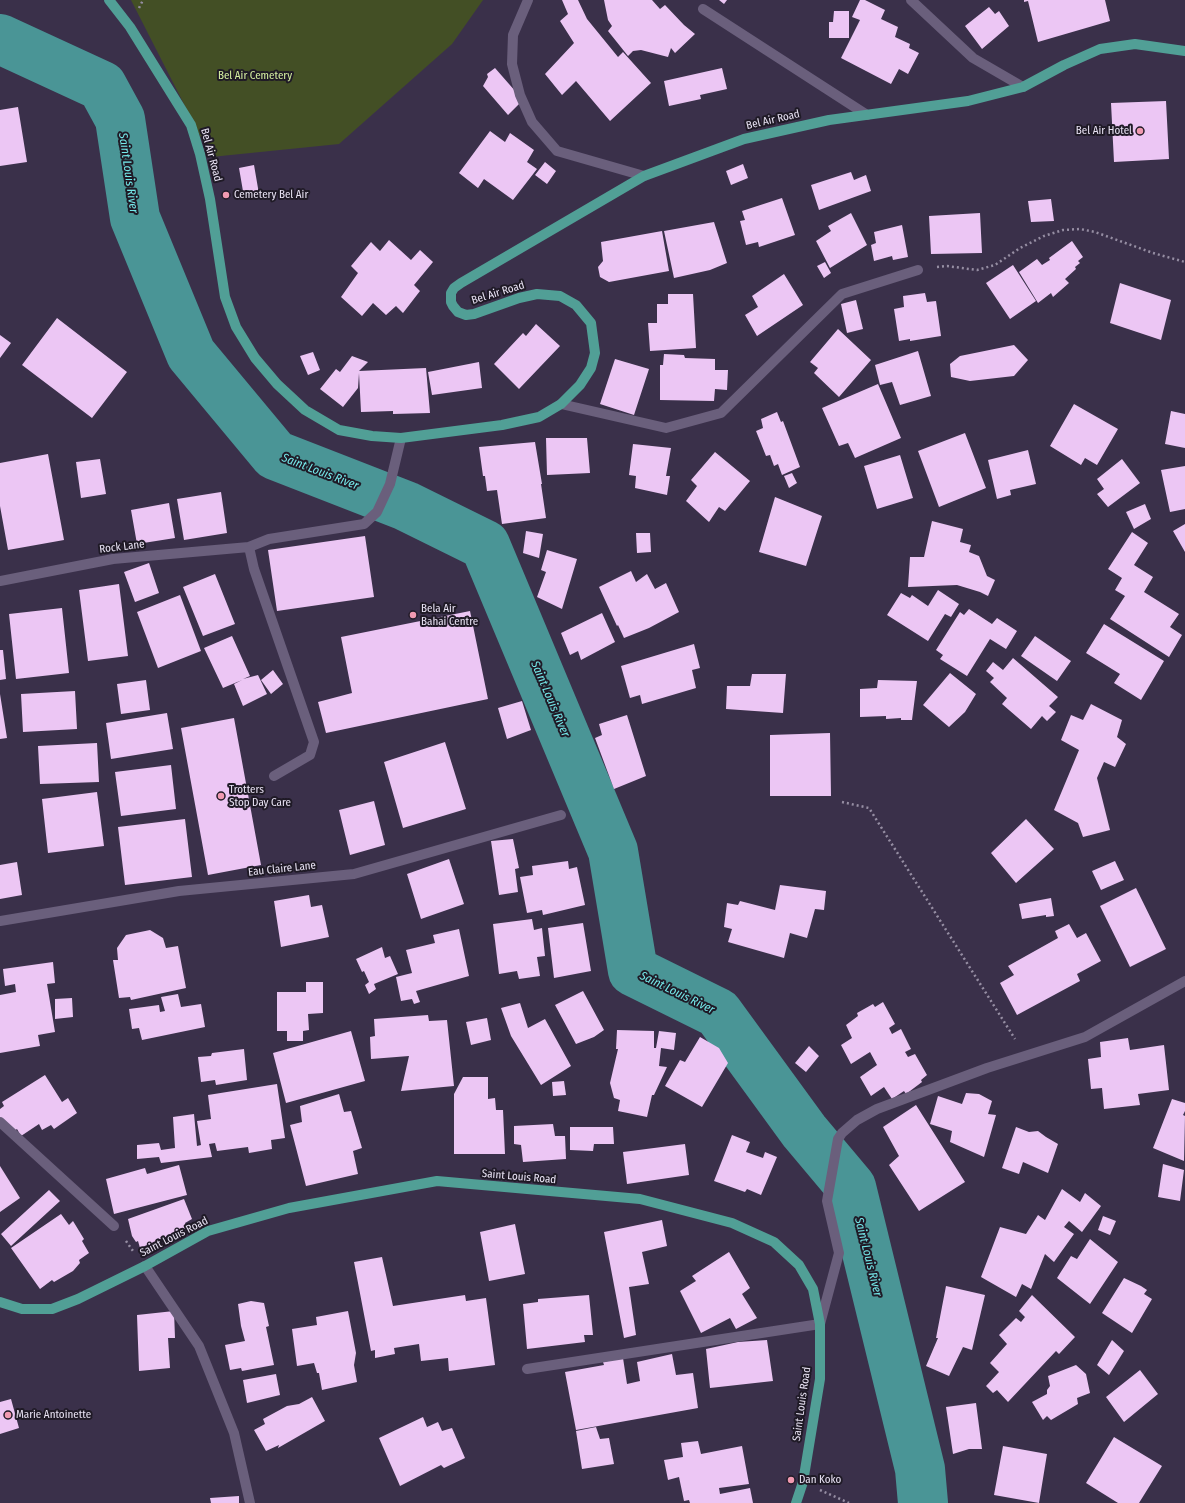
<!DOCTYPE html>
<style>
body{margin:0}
canvas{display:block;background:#3a304a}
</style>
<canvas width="1185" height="1503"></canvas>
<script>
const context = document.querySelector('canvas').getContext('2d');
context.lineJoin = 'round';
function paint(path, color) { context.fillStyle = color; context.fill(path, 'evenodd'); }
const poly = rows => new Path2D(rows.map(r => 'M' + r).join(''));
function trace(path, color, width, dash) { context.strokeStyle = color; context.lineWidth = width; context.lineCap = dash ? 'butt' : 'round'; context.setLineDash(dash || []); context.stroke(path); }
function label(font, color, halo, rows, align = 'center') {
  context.font = font + ' "Fira Sans Condensed",sans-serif'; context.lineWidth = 4; context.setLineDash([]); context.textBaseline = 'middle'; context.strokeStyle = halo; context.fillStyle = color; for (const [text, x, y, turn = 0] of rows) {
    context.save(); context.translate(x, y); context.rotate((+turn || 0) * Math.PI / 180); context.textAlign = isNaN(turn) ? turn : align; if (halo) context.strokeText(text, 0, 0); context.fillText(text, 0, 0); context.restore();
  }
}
paint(poly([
 [131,0,483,0,452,44,339,144,211,157]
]), '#434f25');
trace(poly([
 [0,39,102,86,120,119,135,218,191,354,275,455,406,506,485,545,613,851,633,971,718,1013,804,1131,851,1187,920,1469,923,1503]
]), '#4a9596', 50);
paint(poly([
 [562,0,578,0,587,19,618,57,623,52,651,83,610,121,576,81,562,95,545,74,574,43,560,21,568,14],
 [604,0,652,0,660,9,665,5,684,25,695,34,675,53,671,48,668,57,641,50,633,51,628,56,608,31,612,26,608,20],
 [719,0,727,0,724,4],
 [860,0,865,0,885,10,881,19,898,27,895,37,910,44,909,48,919,53,908,74,899,69,891,84,841,58,860,20,852,17],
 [1024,0,1105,0,1110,21,1038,42,1028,1,1024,2],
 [989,7,995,14,999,11,1009,26,982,49,965,26],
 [834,11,849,11,849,38,829,38,829,22,833,22],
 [495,68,523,100,508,115,483,86,488,77,487,74],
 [722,68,727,89,700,95,701,99,669,106,664,81],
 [1166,101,1169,159,1114,162,1111,103],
 [18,107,27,162,0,166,0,110],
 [490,131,505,142,510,133,534,150,527,162,537,169,513,200,484,179,478,188,459,173],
 [545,162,556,171,547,184,535,175],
 [743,164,748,178,731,185,726,171],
 [254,165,259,194,244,197,239,168],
 [851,172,854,180,866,175,871,191,819,210,811,185],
 [782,198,795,235,759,247,758,242,746,245,740,221,745,220,742,211],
 [1051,199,1054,221,1031,222,1028,201],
 [851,213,867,245,830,268,816,241,831,231,828,226],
 [980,213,982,253,931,254,929,216],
 [714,222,727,263,710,270,674,278,664,231],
 [902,225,908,257,893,260,892,256,874,261,871,245,876,243,874,232],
 [662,231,669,271,609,282,600,277,598,267,603,261,601,242],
 [389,240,411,260,420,250,433,262,414,285,420,291,403,313,396,306,386,315,373,303,362,316,341,297,358,273,351,266,371,242,380,251],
 [1072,241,1083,257,1078,261,1080,263,1075,267,1076,269,1065,279,1069,283,1053,297,1051,293,1038,303,1019,272,1037,259,1042,265,1050,260,1049,258],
 [825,262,831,273,824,278,817,266],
 [1013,265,1036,301,1010,319,986,283],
 [784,274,803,305,757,336,745,315,758,307,752,296],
 [1120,283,1171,300,1161,340,1110,323],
 [925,293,927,302,936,301,941,336,910,341,910,339,899,341,894,309,904,307,903,296],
 [668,294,693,294,696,348,650,351,648,323,657,323,657,304,668,304],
 [856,300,863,329,847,333,841,304],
 [57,318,127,372,92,418,22,365],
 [536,324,560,346,519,389,494,364,523,333,526,336],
 [838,329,871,360,839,397,814,373,818,368,810,362],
 [0,335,11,343,0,358],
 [1014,345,1028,360,1014,376,970,381,951,377,950,364,960,356],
 [918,351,931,396,900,405,892,382,880,385,875,365],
 [313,352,320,370,308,375,300,356],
 [664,354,684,355,685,358,715,359,715,370,728,370,727,390,715,389,714,401,660,400,660,365,663,365],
 [352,356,368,362,359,371,426,368,430,413,393,414,393,411,361,412,359,373,358,388,343,407,320,389,336,369,340,372],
 [615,359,649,369,634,415,600,404],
 [479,362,482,388,432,395,428,372],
 [878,384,901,438,855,458,848,443,839,446,822,408],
 [1074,404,1118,429,1097,465,1085,458,1081,465,1050,446],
 [1171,411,1185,414,1185,448,1165,444],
 [777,412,781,422,783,421,800,467,782,475,778,464,774,466,770,455,766,456,756,431,763,428,761,419],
 [965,433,986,488,939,507,918,451],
 [546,438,587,438,590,473,547,475],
 [535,442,542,484,541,484,546,518,502,524,497,490,487,491,485,476,483,476,479,447],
 [633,444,671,448,666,476,670,476,667,495,635,488,636,476,629,475],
 [1028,450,1036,484,1010,490,1011,495,997,499,988,460],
 [715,452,750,481,725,511,719,507,709,522,686,501,697,486,691,480],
 [48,454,64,540,8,550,0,506,0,463],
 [900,455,913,498,877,509,864,466],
 [100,459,106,494,81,498,76,462],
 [1122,459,1140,483,1108,507,1097,494,1104,489,1097,479],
 [1185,466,1185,509,1170,512,1161,470],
 [792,473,797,483,789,488,784,476],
 [221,492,227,533,184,540,177,499],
 [775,497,822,516,806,566,759,552],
 [169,503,175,538,137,544,131,510],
 [1145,504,1151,519,1134,529,1126,512],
 [932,521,963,529,960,542,971,545,969,552,979,556,987,576,995,580,988,596,980,592,957,585,908,587,910,557,924,557],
 [1185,524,1185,552,1173,531],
 [526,531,543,534,539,558,523,553],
 [1132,532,1148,543,1134,565,1153,577,1144,592,1179,614,1170,627,1182,635,1169,657,1110,619,1125,596,1115,590,1122,578,1108,569],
 [636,533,650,533,651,552,637,553],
 [365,536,374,597,277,611,268,550],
 [547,550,577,559,562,609,537,597,546,572,541,570],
 [149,563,159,593,135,602,124,572],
 [631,571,636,582,647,574,655,589,666,583,679,612,649,628,624,638,618,625,617,626,599,587],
 [215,574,235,624,203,636,183,587],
 [119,584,128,656,88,661,79,590],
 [938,590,959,604,951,617,945,614,928,641,887,615,901,593,910,598,912,595,928,606],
 [180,595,201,651,158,668,137,612],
 [62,608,69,673,16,679,9,614],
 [969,609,992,624,997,618,1017,631,1006,649,990,639,967,676,940,659,943,655,936,650,960,612,964,615],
 [470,611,488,699,326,733,318,702,352,693,341,637],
 [602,613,615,642,581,660,578,651,570,655,561,633],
 [1104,624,1164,661,1141,700,1114,683,1120,674,1086,653],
 [232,636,250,676,243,679,258,675,267,694,243,706,234,684,242,680,223,688,204,648],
 [1035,636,1071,661,1057,681,1021,656],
 [694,644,700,668,692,670,696,688,642,704,640,695,630,698,621,666],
 [0,650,3,650,6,679,0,680],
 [1013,658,1058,697,1049,706,1056,712,1047,721,1042,716,1031,729,1002,704,1007,698,990,682,994,678,986,671,993,662,1003,670],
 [273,670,283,684,271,694,261,680],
 [950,673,976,694,965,712,949,727,923,705],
 [752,674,786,674,783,713,726,709,727,686,750,686],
 [146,680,150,710,121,714,117,684],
 [878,680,917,681,912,720,901,720,901,718,886,719,886,716,860,717,860,689,877,688],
 [75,691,77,729,23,732,21,694],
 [0,694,7,738,0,739],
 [522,701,531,730,507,739,498,708],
 [1091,704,1122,720,1117,737,1126,744,1115,767,1104,762,1097,778,1110,830,1083,837,1078,823,1054,810,1079,750,1061,740,1071,715,1083,720],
 [167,713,173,749,111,759,106,723],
 [627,715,646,776,614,789,595,738,602,735,599,724],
 [234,718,261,865,208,875,181,728],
 [830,733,831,796,770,796,770,735],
 [445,742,466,809,403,828,384,762],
 [97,743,99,782,40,784,38,746],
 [171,765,176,809,121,816,115,772],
 [97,792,104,846,48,853,42,799],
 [374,801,385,845,350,855,339,810],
 [185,819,192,877,125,885,118,827],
 [1026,819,1054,849,1016,883,991,853],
 [513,839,519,868,515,869,518,892,499,895,491,841],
 [449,859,464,904,421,919,407,874],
 [568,861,569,869,577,867,585,905,543,915,542,910,527,913,520,877,533,875,532,866],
 [1115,861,1124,880,1101,890,1092,871],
 [17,862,22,895,0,899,0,865],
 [780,885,826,891,824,910,815,909,807,938,790,933,784,958,728,942,732,929,724,927,727,903,738,905,740,901,775,910],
 [1136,888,1166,949,1130,967,1100,906],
 [309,895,311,907,322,905,329,937,281,947,274,901],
 [1051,898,1054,916,1046,917,1046,915,1022,919,1019,904],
 [532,919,534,930,542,928,545,956,537,957,540,976,519,979,517,971,499,974,493,924],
 [583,923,591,971,554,978,548,928],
 [1069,924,1077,938,1086,933,1101,961,1077,974,1080,981,1017,1015,1000,983,1014,975,1008,966,1058,938,1055,931],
 [459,929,469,976,416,991,420,1002,414,1004,412,999,401,1001,396,977,412,973,406,950,435,943,433,935],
 [150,930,163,938,166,948,178,946,186,988,131,1000,130,997,119,998,113,960,118,960,117,948,126,935],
 [382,947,385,958,390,956,398,974,374,984,376,989,369,994,365,985,369,982,364,971,362,972,356,959],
 [53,962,55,983,47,984,55,1032,38,1035,40,1046,0,1053,0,995,16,992,15,984,5,986,3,969],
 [306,982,323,982,323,1013,308,1014,309,1030,303,1031,303,1041,287,1041,287,1031,277,1031,277,992,306,992],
 [583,991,604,1030,594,1037,576,1044,555,1005],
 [178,994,181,1007,201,1004,205,1027,142,1040,139,1028,132,1029,129,1009,159,1005,160,1012,165,1011,161,997],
 [72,998,73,1017,55,1019,55,999],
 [883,1002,895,1024,889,1028,892,1034,901,1029,911,1049,905,1052,908,1057,915,1054,927,1075,921,1080,922,1082,906,1094,904,1091,892,1099,884,1087,871,1096,860,1077,877,1065,870,1052,851,1064,841,1045,852,1038,846,1025,858,1016,857,1013,873,1004,875,1007],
 [520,1003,528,1028,545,1019,571,1066,541,1085,511,1036,501,1008],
 [428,1015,429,1021,447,1020,454,1086,401,1091,409,1056,371,1059,370,1037,375,1036,374,1019],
 [487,1018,491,1040,471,1045,466,1022],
 [617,1030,654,1031,654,1048,656,1048,659,1031,676,1033,674,1050,661,1048,659,1066,667,1067,654,1095,652,1095,647,1117,618,1111,620,1100,614,1098,610,1083,618,1049,616,1049],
 [351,1031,365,1081,286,1103,273,1053],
 [700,1037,719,1048,728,1063,702,1107,665,1086,680,1060,685,1062],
 [1128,1038,1130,1050,1164,1045,1169,1090,1138,1094,1140,1105,1104,1109,1102,1088,1091,1089,1088,1059,1101,1057,1100,1042],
 [809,1046,819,1056,806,1072,795,1063],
 [244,1049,247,1080,216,1085,215,1080,201,1082,198,1057,211,1056,212,1053],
 [45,1075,62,1102,68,1098,77,1113,54,1129,51,1125,42,1130,39,1124,21,1136,17,1129,11,1133,0,1124,0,1109,4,1106,2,1102],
 [463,1077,488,1077,488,1099,495,1098,496,1110,503,1110,505,1154,454,1154,454,1094],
 [564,1081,566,1095,553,1096,552,1082],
 [277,1084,285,1138,271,1140,272,1149,249,1153,248,1147,217,1151,215,1143,209,1144,212,1157,161,1163,159,1157,137,1159,137,1145,159,1143,161,1150,175,1148,173,1117,194,1114,197,1146,201,1145,197,1121,211,1119,208,1095],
 [966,1093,979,1094,992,1101,988,1114,996,1115,984,1157,950,1142,952,1131,930,1124,938,1096,962,1104],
 [339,1094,344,1112,351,1111,362,1148,353,1151,358,1174,306,1186,290,1125,302,1122,300,1106],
 [1172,1099,1185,1103,1185,1111,1183,1115,1185,1116,1184,1161,1153,1148],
 [916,1105,965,1182,919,1211,889,1165,899,1156,883,1127],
 [553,1124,555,1136,565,1136,566,1159,523,1162,521,1145,514,1144,514,1126],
 [570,1127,613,1127,614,1144,594,1144,593,1151,570,1150],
 [1016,1127,1029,1132,1038,1131,1046,1137,1058,1144,1048,1173,1023,1162,1019,1174,1002,1168],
 [732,1135,750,1142,746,1152,763,1158,765,1152,777,1157,761,1195,747,1189,745,1192,714,1181],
 [685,1144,689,1175,627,1184,623,1152],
 [1163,1164,1184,1170,1180,1201,1158,1197],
 [179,1165,187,1195,114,1214,106,1179,145,1168,147,1174],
 [0,1166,20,1198,0,1212],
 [1062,1189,1080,1202,1085,1193,1101,1206,1082,1232,1069,1221,1064,1227,1074,1234,1054,1262,1045,1254,1031,1289,1022,1284,1016,1297,981,1277,1000,1227,1026,1234,1038,1215,1045,1220],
 [49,1190,60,1201,11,1246,1,1234],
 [184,1199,192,1219,185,1223,187,1228,140,1248,138,1241,136,1242,132,1236,128,1219],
 [61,1214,69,1225,73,1221,84,1239,82,1241,89,1253,79,1260,80,1263,73,1271,54,1282,52,1280,40,1289,11,1248],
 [1103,1216,1116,1221,1110,1235,1098,1230],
 [662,1220,667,1246,642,1252,649,1284,629,1287,636,1335,624,1338,604,1232],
 [515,1224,525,1274,489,1281,480,1232],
 [1090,1239,1118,1262,1090,1304,1057,1278,1071,1256,1077,1259],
 [729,1252,750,1288,742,1294,757,1318,736,1329,730,1318,701,1333,680,1291,696,1281,692,1276],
 [382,1257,393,1306,465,1295,466,1301,486,1298,495,1365,449,1371,448,1358,421,1361,419,1344,394,1348,395,1354,375,1358,375,1350,371,1351,354,1262],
 [1124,1278,1141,1286,1147,1290,1144,1294,1152,1299,1132,1333,1102,1313],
 [946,1286,985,1295,972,1350,963,1347,949,1376,926,1366,938,1338,936,1338],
 [589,1295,593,1335,584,1335,585,1342,527,1349,523,1304,538,1302,538,1299],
 [1032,1295,1075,1337,1059,1354,1056,1351,1008,1402,997,1390,993,1393,986,1386,999,1372,990,1363,1007,1344,999,1335,1016,1318,1021,1322,1025,1317,1019,1311],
 [251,1301,264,1303,269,1326,266,1327,274,1365,242,1371,241,1368,230,1370,225,1345,245,1341,241,1326,238,1304],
 [174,1311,175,1338,168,1338,170,1368,139,1371,137,1315],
 [348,1311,356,1353,354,1365,357,1382,322,1390,319,1373,317,1373,314,1363,297,1366,292,1329,317,1325,316,1317],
 [767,1340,773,1381,710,1388,706,1349,738,1342],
 [1112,1340,1124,1351,1109,1375,1097,1365],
 [672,1354,676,1375,693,1373,698,1408,576,1430,565,1372,604,1365,603,1362,623,1358,627,1384,640,1381,637,1362],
 [1076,1365,1086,1374,1090,1393,1077,1398,1078,1404,1051,1420,1047,1416,1043,1420,1032,1402,1047,1394,1047,1390,1050,1386,1048,1376],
 [1140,1370,1158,1394,1124,1422,1106,1397],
 [276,1374,280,1395,247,1403,243,1380],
 [312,1397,325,1421,278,1448,279,1445,266,1451,254,1430,265,1424,263,1419,287,1406,299,1404],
 [11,1399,19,1428,0,1434,0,1402],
 [976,1403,982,1449,969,1449,953,1454,946,1407],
 [423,1417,427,1427,438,1422,442,1431,452,1428,465,1458,444,1468,441,1465,400,1486,379,1438],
 [596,1427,600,1439,609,1438,614,1464,582,1469,576,1431],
 [1114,1437,1162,1466,1139,1503,1118,1503,1086,1483],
 [698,1441,701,1454,742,1446,749,1484,719,1488,720,1494,750,1488,753,1503,690,1503,689,1500,684,1501,679,1477,668,1480,664,1460,683,1457,681,1443],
 [1003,1446,1047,1454,1039,1503,994,1495],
 [239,1496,239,1503,211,1503,210,1498]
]), '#ecc6f4');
trace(poly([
 [139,8,143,0],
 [937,267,947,266,977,270,995,265,1020,248,1044,236,1063,230,1080,229,1095,232,1153,253,1185,262],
 [842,802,869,808,1015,1039],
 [126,1241,133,1251],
 [820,1490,849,1503]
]), '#968ea3', 2.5, [2, 3]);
trace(poly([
 [528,0,513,35,512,64,520,95,532,122,557,151,644,176],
 [911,0,973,58,1023,87],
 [703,9,867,115],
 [561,404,666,428,721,413,842,294,918,270],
 [0,581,113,559,249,547],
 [274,776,310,755,314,742,254,569,249,547,269,539,364,524,377,512,390,484,401,438],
 [0,921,179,891,354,874,561,815],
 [0,1122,114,1226],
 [145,1266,199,1346,234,1433,250,1503],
 [527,1369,820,1324,839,1253,827,1201,838,1139,842,1133,857,1120,877,1109,987,1068,1085,1037,1185,981]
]), '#6a5f7c', 10);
trace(poly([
 [109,0,130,27,191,125,200,154,210,199,225,297,236,327,255,358,277,384,305,410,339,430,372,436,401,438,502,425,539,417,561,404,580,385,591,368,595,353,591,323,576,305,560,296,537,294,519,298,474,314,466,315,458,312,453,306,451,302,451,293,454,288,461,283,644,176,744,139,829,120,968,101,1023,87,1064,65,1100,49,1135,44,1185,51],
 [0,1302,22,1309,52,1309,78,1299,145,1266,208,1231,289,1208,437,1181,640,1199,732,1223,774,1242,799,1265,813,1289,820,1324,820,1379,803,1482,796,1503]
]), '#519f96', 10);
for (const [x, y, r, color] of [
 [1140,131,4,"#f19ab1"],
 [226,195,4,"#f19ab1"],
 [413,615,4,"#f19ab1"],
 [221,796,4,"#f19ab1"],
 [8,1415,4,"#f19ab1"],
 [791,1480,4,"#f19ab1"]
]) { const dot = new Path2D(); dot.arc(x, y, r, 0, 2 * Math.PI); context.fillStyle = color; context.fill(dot); trace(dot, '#1f1a26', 1.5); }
label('11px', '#d6f0a1', '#1f1a26', [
 ["Bel Air Cemetery",255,76]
]);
label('11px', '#e9e3f4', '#1f1a26', [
 ["Bel Air Road",773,120,-13],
 ["Bel Air Road",211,155,75],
 ["Bel Air Road",498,293,-17],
 ["Rock Lane",122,547,-7],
 ["Eau Claire Lane",282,869,-6],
 ["Saint Louis Road",519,1177,5],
 ["Saint Louis Road",174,1237,-27],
 ["Saint Louis Road",802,1404,-82]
]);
label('11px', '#e9e3f4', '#1f1a26', [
 ["Bel Air Hotel",1132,131,"right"],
 ["Cemetery Bel Air",234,195],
 ["Bela Air",421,609],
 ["Bahai Centre",421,622],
 ["Trotters",229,790],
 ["Stop Day Care",229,803],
 ["Marie Antoinette",16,1415],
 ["Dan Koko",799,1480]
], 'left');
label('italic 12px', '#75e9ea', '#1f1a26', [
 ["Saint Louis River",128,173,82],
 ["Saint Louis River",320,472,21],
 ["Saint Louis River",550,699,67],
 ["Saint Louis River",677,993,26],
 ["Saint Louis River",868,1257,76]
]);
</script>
